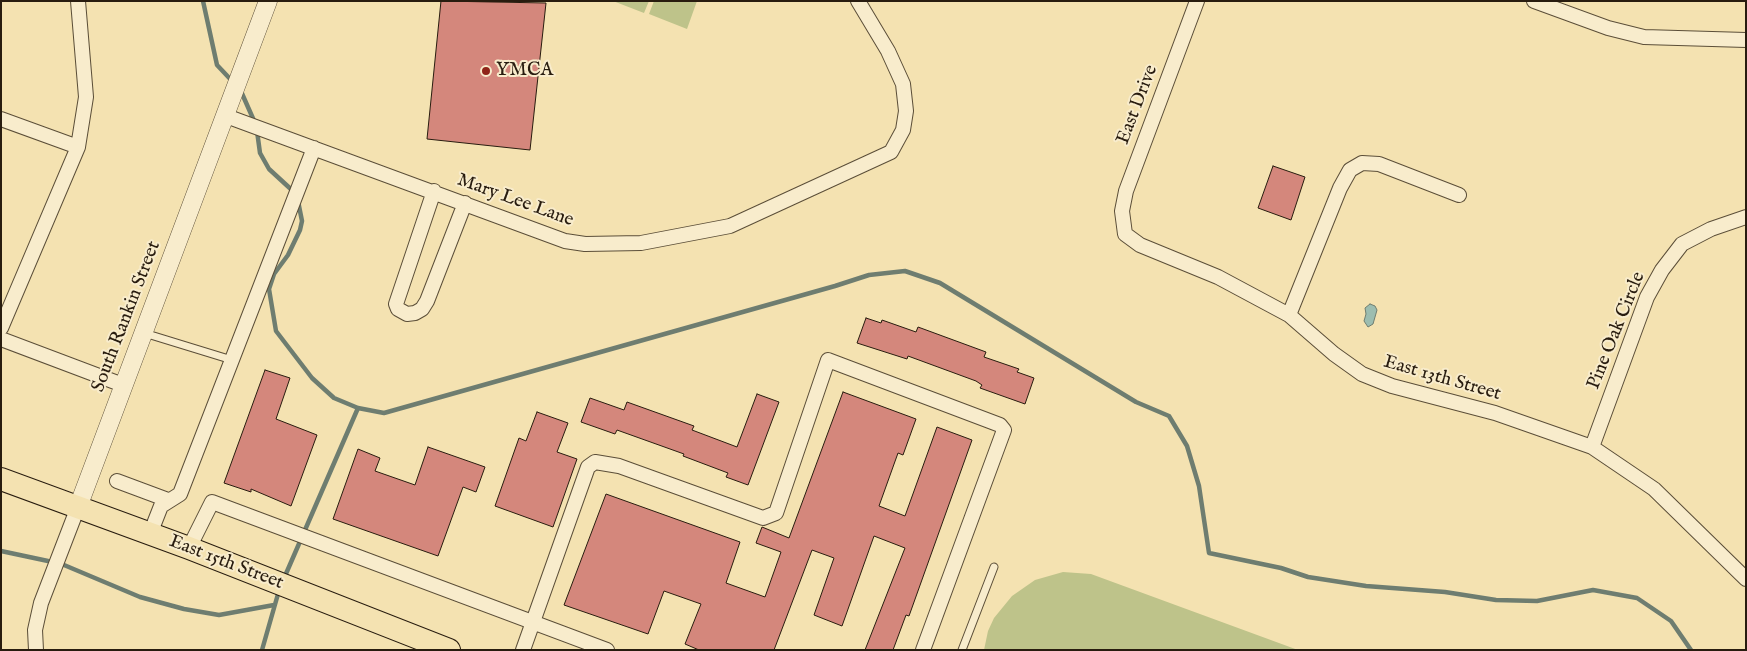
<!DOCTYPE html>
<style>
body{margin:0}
#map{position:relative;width:1747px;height:651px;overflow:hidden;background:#f4e2b1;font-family:"IM FELL English",serif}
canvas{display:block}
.frame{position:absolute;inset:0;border:2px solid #281c0f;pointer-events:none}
</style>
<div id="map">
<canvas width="1747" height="651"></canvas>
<div class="frame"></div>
</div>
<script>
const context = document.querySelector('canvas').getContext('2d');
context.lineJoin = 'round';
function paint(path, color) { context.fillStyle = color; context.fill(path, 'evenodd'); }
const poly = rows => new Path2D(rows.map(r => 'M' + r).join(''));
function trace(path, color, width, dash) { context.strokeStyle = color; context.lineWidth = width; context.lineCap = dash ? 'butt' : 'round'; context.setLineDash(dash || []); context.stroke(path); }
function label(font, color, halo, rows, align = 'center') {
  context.font = font + ' "IM FELL English",serif'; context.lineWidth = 4; context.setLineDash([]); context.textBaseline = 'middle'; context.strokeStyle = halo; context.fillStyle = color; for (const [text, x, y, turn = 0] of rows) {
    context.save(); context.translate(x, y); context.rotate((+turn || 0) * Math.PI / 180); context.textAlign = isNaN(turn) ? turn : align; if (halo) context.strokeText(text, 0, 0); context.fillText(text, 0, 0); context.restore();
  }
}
paint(poly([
 [613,1,649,1,644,13],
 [654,1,697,1,687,29,649,14],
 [1063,572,1091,574,1298,650,984,650,988,631,994,618,1012,596,1035,580]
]), '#bec38a');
const water = poly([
 [1370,304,1375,306,1377,310,1373,324,1368,327,1364,321,1366,314,1365,308,1370,304]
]);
paint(water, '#9cbdb0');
trace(water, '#6e7d70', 1);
trace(poly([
 [203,1,217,65,233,82],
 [240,89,255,123],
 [257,131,260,153,269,169,294,192],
 [298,201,302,221,300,230,288,255,274,274,269,289,276,331,312,378,334,398,358,408,384,413,835,286,869,275,905,271,940,283,1136,402,1169,416,1187,446,1199,486,1209,553,1281,568,1308,577,1366,586,1445,592,1496,600,1537,601,1593,590,1637,598,1671,621,1691,650],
 [1,551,48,561],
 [64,565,140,597,184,609,219,615,274,605],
 [285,576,358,408],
 [262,650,278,594]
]), '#6e7d70', 4.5);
const building = poly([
 [441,1,546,3,530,150,427,139,441,1],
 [1273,166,1305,177,1291,220,1258,208,1273,166],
 [866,318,881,323,882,320,916,332,918,327,986,352,984,357,1019,369,1017,372,1034,378,1025,404,980,388,982,385,976,381,908,356,907,359,857,343,866,318],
 [265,370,290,378,276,419,317,435,291,506,251,489,251,492,224,483,265,370],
 [843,392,916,419,903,455,898,453,879,506,905,516,937,427,972,440,909,616,906,615,893,650,865,650,905,548,874,536,842,626,814,615,834,558,812,550,774,650,699,650,685,644,701,604,664,591,648,634,564,605,606,494,740,542,726,583,765,597,781,552,756,543,762,527,789,538,843,392],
 [757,394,779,402,748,485,726,477,728,473,683,456,684,454,617,430,615,434,581,422,590,398,624,410,627,402,694,426,692,430,737,447,757,394],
 [537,412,568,423,557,452,577,459,553,527,495,506,519,438,526,441,537,412],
 [428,447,485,467,476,492,463,487,438,556,333,519,358,449,380,458,375,471,415,485,428,447]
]);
paint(building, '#d4877c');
trace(building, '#281c0f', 1);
const service = poly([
 [144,333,232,360],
 [962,650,994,567]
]);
const minor = poly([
 [1197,1,1126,191,1122,211,1125,234,1140,245,1218,277,1289,315,1334,354,1362,374,1392,386,1495,413,1592,447,1654,489,1746,579],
 [1534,1,1608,28,1644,37,1746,40],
 [226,116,565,241,585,244,641,243,730,226,891,152,903,130,906,111,903,84,888,51,858,1],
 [1,119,78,147],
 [434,191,396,304,398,309,407,314,415,313,422,309,427,301,465,203],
 [1289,315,1340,188,1350,170,1362,163,1379,164,1459,195],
 [1,328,78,147,86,97,78,1],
 [1,339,123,385],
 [1592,447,1647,297,1662,270,1682,244,1711,229,1746,217],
 [117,481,168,500],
 [150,534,161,506,180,494,314,148],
 [189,548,212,502,607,650],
 [36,650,35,630,41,603,78,507],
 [523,650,588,467,595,462,619,466,763,518,776,513,828,360,1000,425,1004,430,923,650]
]);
const tertiary = poly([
 [78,507,268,1]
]);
const primary = poly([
 [1,479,189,548,449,650]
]);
trace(service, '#5b4e38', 9);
trace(minor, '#5b4e38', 16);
trace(tertiary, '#5b4e38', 19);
trace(primary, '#281c0f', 24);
trace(service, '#f8eccc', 7);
trace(minor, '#f8eccc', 14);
trace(tertiary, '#f8eccc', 18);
trace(primary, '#f4e2b1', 22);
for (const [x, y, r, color] of [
 [486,71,5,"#8f2418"]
]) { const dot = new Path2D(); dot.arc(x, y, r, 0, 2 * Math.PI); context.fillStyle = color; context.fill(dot); trace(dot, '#f8eccc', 2); }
label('19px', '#281c0f', '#f8eccc', [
 ["YMCA",496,71]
], 'left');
label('19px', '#281c0f', '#f8eccc', [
 ["East Drive",1138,105,-69],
 ["Mary Lee Lane",515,201,20],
 ["South Rankin Street",127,317,-69],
 ["Pine Oak Circle",1617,331,-68],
 ["East 13th Street",1442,379,16],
 ["East 15th Street",226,563,21]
]);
</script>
